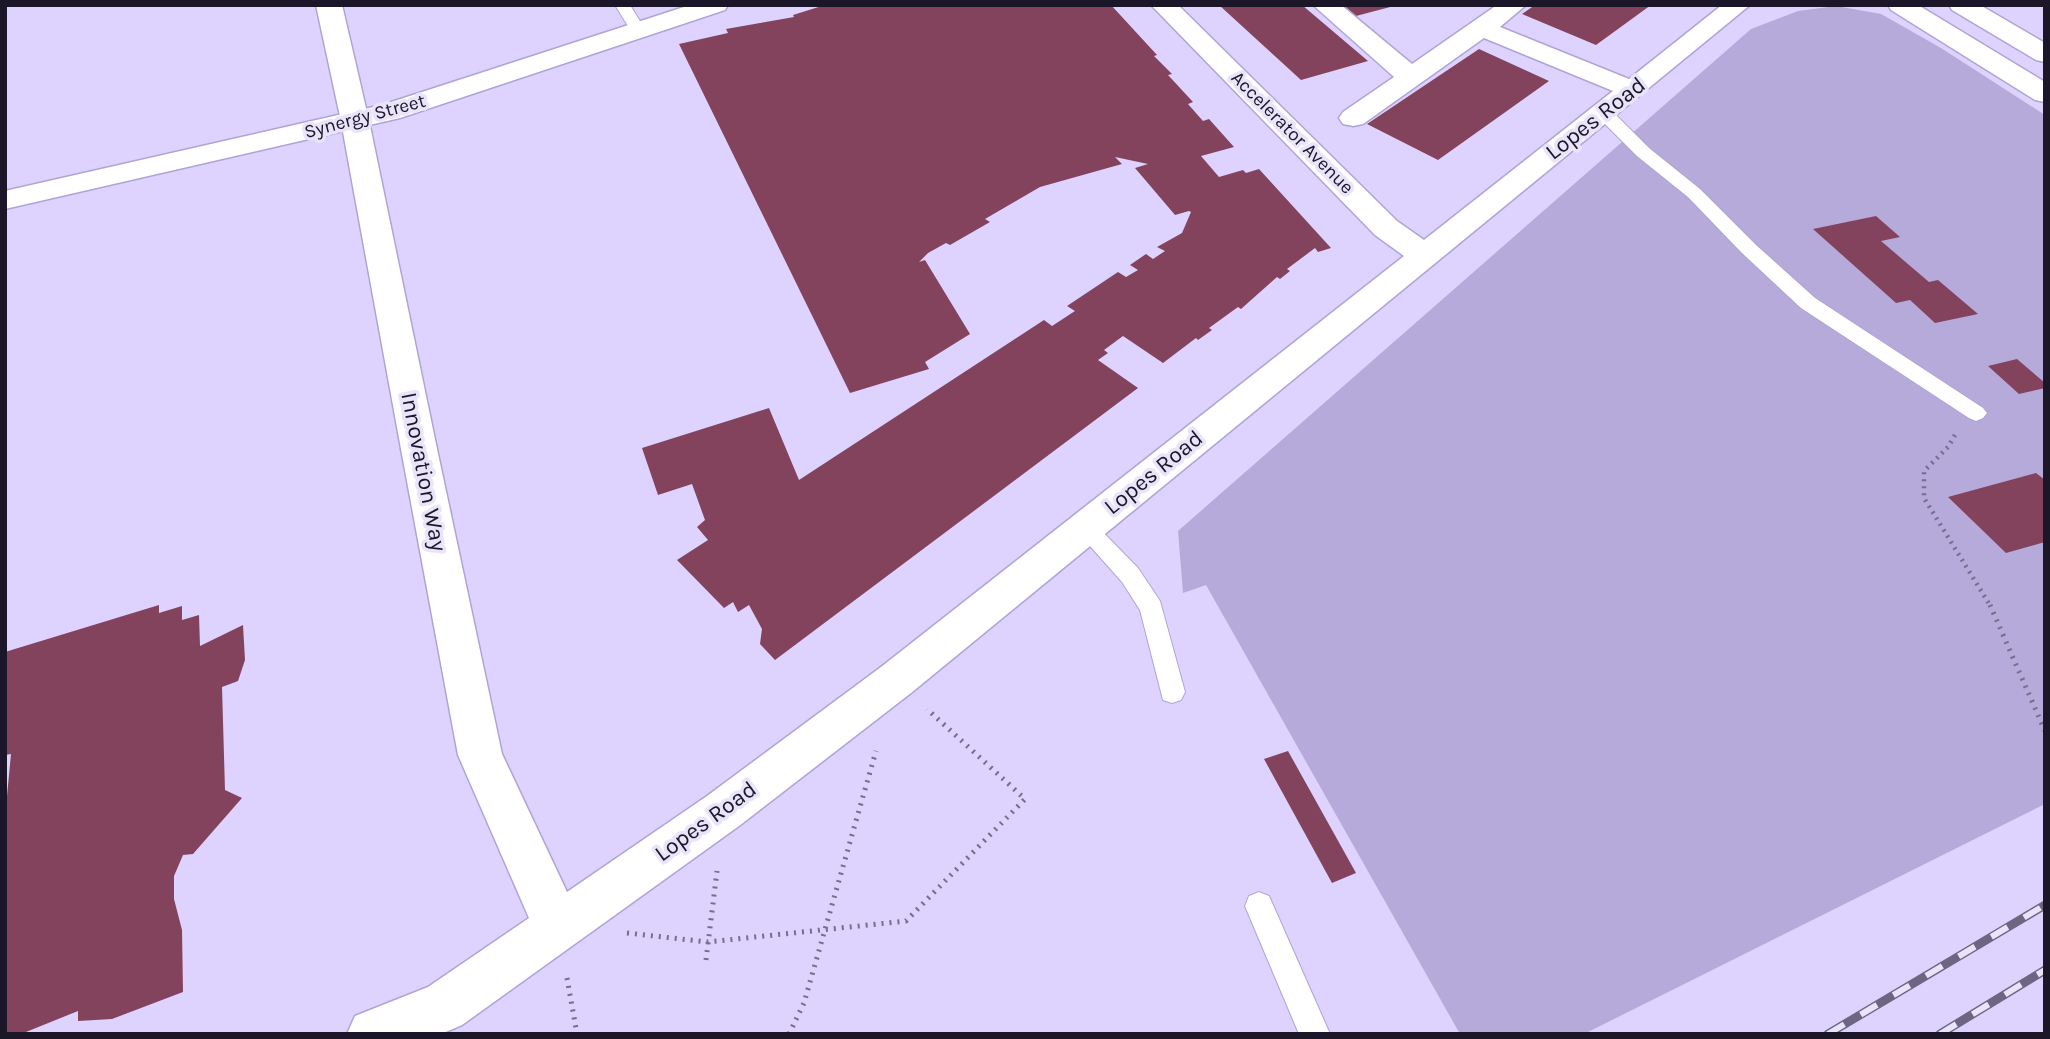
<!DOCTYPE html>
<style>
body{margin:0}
#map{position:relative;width:2050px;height:1039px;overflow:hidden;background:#ddd3fe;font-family:Karla,sans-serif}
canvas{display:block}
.frame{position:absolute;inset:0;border:7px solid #1b1628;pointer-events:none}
</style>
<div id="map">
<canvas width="2050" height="1039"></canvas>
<div class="frame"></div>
</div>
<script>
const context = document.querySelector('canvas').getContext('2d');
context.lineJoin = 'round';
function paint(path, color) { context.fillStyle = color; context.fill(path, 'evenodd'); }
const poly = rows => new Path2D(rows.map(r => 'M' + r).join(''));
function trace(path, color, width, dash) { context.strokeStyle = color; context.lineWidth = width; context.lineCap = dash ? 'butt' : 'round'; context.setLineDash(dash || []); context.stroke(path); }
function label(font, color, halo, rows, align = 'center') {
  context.font = font + ' Karla,sans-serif'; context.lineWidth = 7; context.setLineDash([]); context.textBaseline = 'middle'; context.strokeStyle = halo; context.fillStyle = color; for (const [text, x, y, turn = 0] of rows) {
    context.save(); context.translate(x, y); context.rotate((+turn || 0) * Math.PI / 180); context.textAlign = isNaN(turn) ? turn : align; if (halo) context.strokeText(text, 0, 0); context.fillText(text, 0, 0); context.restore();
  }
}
paint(poly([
 [1836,6,1881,14,1941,48,2045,115,2045,804,1584,1034,1460,1034,1206,585,1183,593,1178,531,1751,29,1798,11]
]), '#b6aadb');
paint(poly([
 [825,5,1111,5,1157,55,1154,56,1172,74,1168,75,1193,102,1188,104,1203,121,1209,119,1234,147,1201,156,1219,177,1243,170,1246,173,1259,169,1331,248,1318,252,1315,248,1287,269,1290,271,1280,279,1277,277,1241,309,1238,307,1209,328,1212,330,1198,340,1196,338,1163,363,1123,336,1104,350,1108,353,1098,360,1138,388,775,660,760,644,762,629,749,605,738,612,733,602,724,608,677,560,708,540,697,527,705,520,692,484,658,495,642,448,769,408,799,480,1044,320,1052,326,1075,311,1067,306,1118,272,1126,277,1138,270,1130,265,1146,254,1153,259,1165,251,1157,247,1182,233,1191,212,1189,211,1175,215,1135,168,1148,164,1115,157,1122,164,1040,187,985,219,990,222,950,245,946,243,928,253,919,262,925,260,970,334,925,362,929,369,850,393,679,44,728,33,726,29,794,17,793,15],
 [1219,5,1302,5,1368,61,1301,80],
 [1343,5,1394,5,1394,6,1356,16],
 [1535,5,1651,5,1596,45,1522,14],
 [1479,49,1549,81,1438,160,1367,124],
 [1876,216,1900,237,1881,241,1929,282,1938,280,1978,314,1935,323,1910,300,1896,303,1813,229],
 [2017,359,2045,383,2045,388,2019,394,1988,366],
 [2036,473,2045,480,2045,542,2006,553,1948,497],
 [159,605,159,613,182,606,182,620,199,615,200,646,243,625,245,660,238,681,222,687,225,790,242,798,193,854,183,855,174,876,174,899,182,930,183,992,112,1019,78,1021,78,1011,21,1034,5,1034,5,817,11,754,5,755,5,652],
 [1288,751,1356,873,1332,883,1264,759]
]), '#83435d');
const service = poly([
 [615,5,630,5,646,31,643,34,633,34,615,5],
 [1604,108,1610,109,1649,148,1700,189,1756,245,1815,298,1983,408,1987,413,1983,418,1976,421,1969,418,1801,308,1742,253,1688,197,1637,156,1598,117,1596,113,1604,108],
 [1085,519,1093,522,1138,568,1160,601,1185,692,1181,700,1172,703,1163,700,1140,610,1122,582,1074,528,1077,522,1085,519],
 [1259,892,1269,896,1330,1034,1299,1034,1245,906,1249,896,1259,892]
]);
const minor = poly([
 [690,5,728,5,725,10,400,118,5,209,5,191,382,105,690,5],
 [1151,5,1178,5,1397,221,1424,240,1613,91,1484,38,1363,124,1353,126,1343,124,1339,118,1343,112,1394,77,1313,5,1341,5,1412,64,1497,5,1526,5,1500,27,1629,79,1722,5,1750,5,911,693,739,826,462,1025,441,1034,347,1034,355,1016,428,987,529,918,458,755,401,449,406,439,419,435,432,439,437,449,502,754,567,892,707,796,881,667,1404,256,1375,235,1151,5]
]);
const tertiary = poly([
 [316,5,342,5,369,121,437,449,432,459,419,463,406,459,401,449,341,121,316,5]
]);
const secondary = poly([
 [1888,5,1918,5,2045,82,2045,102,2035,100,1891,10,1888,5],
 [1949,5,1980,5,2045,43,2045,62,2036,60,1952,10,1949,5]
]);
trace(service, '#b0a4d6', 2);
trace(minor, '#b0a4d6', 3);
trace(tertiary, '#b0a4d6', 3);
trace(secondary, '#b0a4d6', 3);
trace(poly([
 [1955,435,1948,447,1924,471,1924,498,1991,607]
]), '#766e8c', 4.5, [2, 5]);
trace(poly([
 [1990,605,2045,731],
 [627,933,708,942,906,921,1025,799,927,709],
 [706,960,717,871],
 [567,978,577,1034],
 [789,1034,804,1003,876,751]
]), '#766e8c', 5, [2, 6]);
paint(service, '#fff');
paint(minor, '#fff');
paint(tertiary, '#fff');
paint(secondary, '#fff');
const rail = poly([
 [1828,1034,2045,905],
 [1940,1034,2045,970]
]);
trace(rail, '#6d6682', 9);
trace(rail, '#e9e4fa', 6, [19]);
label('19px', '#1b1628', '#e9e4fa', [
 ["Synergy Street",365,117,-15],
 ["Accelerator Avenue",1292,133,45]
]);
label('23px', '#1b1628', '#e9e4fa', [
 ["Lopes Road",1596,119,-38],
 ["Innovation Way",423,472,79],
 ["Lopes Road",1154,473,-39],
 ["Lopes Road",706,822,-36]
]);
</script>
